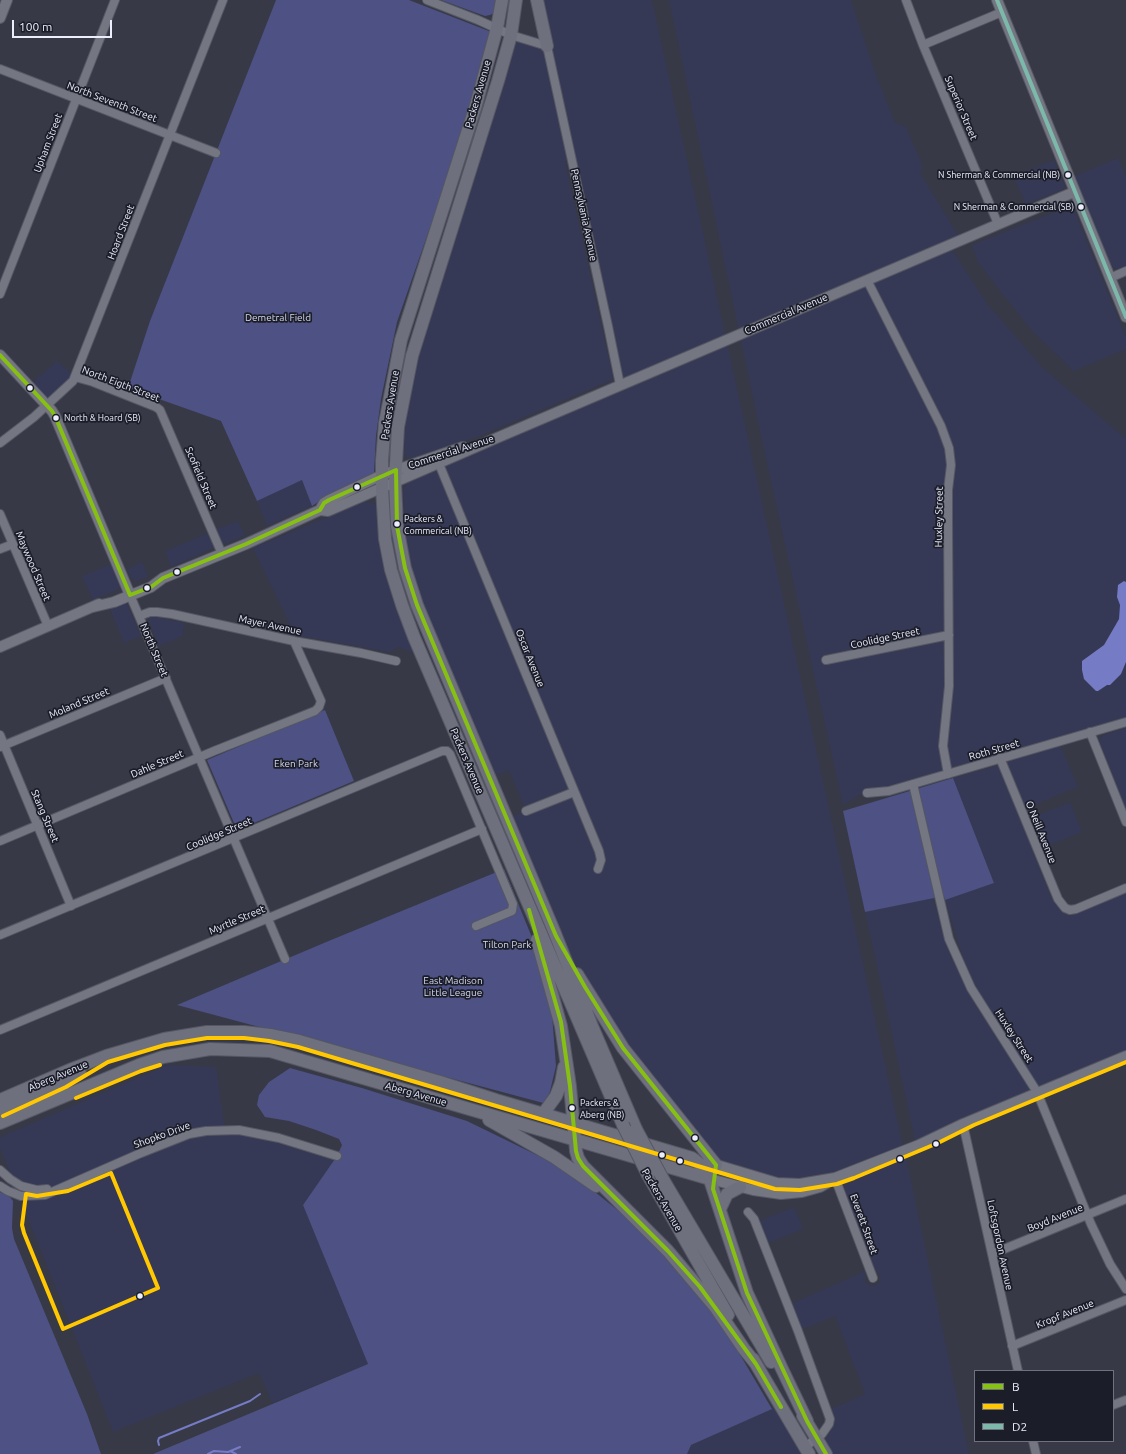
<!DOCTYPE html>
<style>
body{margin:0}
#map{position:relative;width:1126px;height:1454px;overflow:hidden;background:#373946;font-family:Ubuntu,sans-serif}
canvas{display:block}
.legend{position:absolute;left:974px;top:1370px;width:140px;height:72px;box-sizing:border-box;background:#1b1d28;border:1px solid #6f717e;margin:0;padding:5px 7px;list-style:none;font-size:12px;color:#eceefe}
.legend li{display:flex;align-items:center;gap:8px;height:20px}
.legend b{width:20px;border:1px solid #6f717e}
.scale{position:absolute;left:12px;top:20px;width:100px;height:18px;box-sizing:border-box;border:2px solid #eceefe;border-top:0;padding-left:5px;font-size:12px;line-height:14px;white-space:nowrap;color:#eceefe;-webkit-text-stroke:3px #1b1d28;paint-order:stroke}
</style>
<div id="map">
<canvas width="1126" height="1454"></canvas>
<ul class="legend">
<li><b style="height:5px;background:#86c013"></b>B</li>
<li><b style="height:5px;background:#ffc800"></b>L</li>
<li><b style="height:5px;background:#7cb9aa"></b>D2</li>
</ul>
<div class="scale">100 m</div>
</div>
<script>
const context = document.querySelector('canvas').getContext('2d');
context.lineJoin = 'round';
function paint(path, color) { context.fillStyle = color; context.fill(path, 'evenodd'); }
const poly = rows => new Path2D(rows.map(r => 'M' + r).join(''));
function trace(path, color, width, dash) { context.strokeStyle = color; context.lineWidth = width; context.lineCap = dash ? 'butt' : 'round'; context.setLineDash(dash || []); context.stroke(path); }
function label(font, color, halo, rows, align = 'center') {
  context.font = font + ' Ubuntu,sans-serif'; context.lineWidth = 3.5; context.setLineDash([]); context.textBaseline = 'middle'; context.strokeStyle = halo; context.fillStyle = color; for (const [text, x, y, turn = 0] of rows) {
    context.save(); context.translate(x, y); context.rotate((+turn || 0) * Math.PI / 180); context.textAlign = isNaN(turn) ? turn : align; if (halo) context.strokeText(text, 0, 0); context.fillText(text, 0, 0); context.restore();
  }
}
paint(poly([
 [537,0,652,0,904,1151,800,1184,692,1158,706,1153,585,987,556,936,507,818,526,811,509,770,489,778,443,667,397,526,406,528,403,491,407,483,501,442,499,437,620,385,572,162,565,161,612,373,612,380,482,435,413,458,407,458,404,454,405,425,414,370,425,331,488,137,483,134,511,35,547,45],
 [669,0,851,0,875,72,895,123,906,127,923,167,920,173,961,240,949,245,988,305,1043,368,1126,439,1126,722,1059,742,1078,787,1017,812,1021,822,1070,802,1082,832,1033,852,1050,895,1060,910,1067,914,1075,914,1126,893,1126,1053,915,1140,865,912,933,898,946,943,952,959,962,955,945,900,994,882,953,778,1002,764,1000,759,859,795,843,805,764,450],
 [1118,158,1126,177,1126,266,1117,269,1113,267,1110,263,1075,176],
 [1054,160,1064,185,1064,189,1026,204,1013,176],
 [1072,205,1126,338,1126,349,1074,371,1033,332,1001,292,978,262,972,245],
 [57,361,75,377,46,405,29,386],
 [302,480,312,506,267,526,257,501],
 [364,502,378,504,418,654,398,647,390,652,300,636,293,631,253,548],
 [238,521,245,535,227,543,222,542,216,529],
 [209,533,213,543,213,548,171,567,165,551],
 [142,562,148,577,136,581,131,578,127,569],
 [111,564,120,588,117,590,93,600,82,576],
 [126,602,141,636,124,643,109,607],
 [152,616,184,623,183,636,159,646,149,622,148,620],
 [1126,728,1126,809,1100,744,1099,739,1104,735],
 [168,1065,216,1067,225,1130,239,1130,337,1156,303,1205,368,1364,272,1403,259,1373,113,1432,0,1148,0,1137],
 [906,1157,969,1454,832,1454,826,1444,826,1439,834,1424,834,1418,831,1409,865,1394,835,1316,801,1330,791,1304,865,1271,865,1281,868,1285,874,1286,880,1282,880,1275,873,1267,846,1195,844,1183,847,1180],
 [794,1207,803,1229,768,1243,759,1221],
 [780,1405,809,1454,687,1454,691,1445]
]), '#363955');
paint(poly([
 [276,0,409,0,494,33,435,213,397,322,381,399,376,436,374,473,328,496,312,506,302,480,257,501,221,421,128,388,150,321],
 [441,0,496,0,496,8,494,13,490,15,485,16],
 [325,710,354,781,237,830,207,760],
 [953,778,994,883,945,900,944,896,865,912,843,811],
 [504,869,531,935,552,1014,556,1066,547,1104,177,1005,331,940],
 [290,1068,362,1088,467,1121,543,1158,580,1180,630,1220,658,1248,708,1306,735,1346,772,1409,691,1445,687,1454,153,1454,368,1364,303,1205,337,1156,342,1145,339,1139,316,1130,289,1121,265,1117,257,1105,259,1095,269,1082],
 [0,1192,10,1197,13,1201,12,1228,14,1239,87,1414,101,1454,0,1454]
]), '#4d5183');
paint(poly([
 [1124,581,1126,582,1126,662,1121,674,1110,685,1107,685,1098,691,1096,691,1084,679,1082,670,1082,661,1104,645,1115,626,1119,619,1120,605,1117,597,1118,585]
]), '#757bc4');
trace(poly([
 [159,1445,158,1441,159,1438,250,1401,260,1394],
 [230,1451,236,1454],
 [208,1454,214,1451,228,1452,240,1447]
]), '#757bc4', 2);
const minor = poly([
 [427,0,478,20,511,35,547,46,608,326,620,385],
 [906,0,923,45,998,224],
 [923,45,1002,12],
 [0,69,216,153],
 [1110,278,1126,271],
 [867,280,941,426,949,448,951,465,948,490,948,519,949,686,943,746,948,774],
 [0,294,115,0],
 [75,377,93,382,156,407,160,410,222,554],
 [0,443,34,417,73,381,223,0],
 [437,459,599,851,601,860,598,869],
 [0,514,48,626],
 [0,549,13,544],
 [130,595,285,959],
 [139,616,150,612,157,612,172,614,294,641,361,653,396,661],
 [826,660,949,635],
 [1090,732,1126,822],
 [0,735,71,906],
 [0,747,166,678],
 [1000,758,1058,899,1065,908,1070,910,1076,909,1126,888],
 [913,784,949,939,971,988,1037,1092,1091,1224,1110,1264,1126,1289],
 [867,793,889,791,1126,722],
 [526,811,574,792],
 [0,841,214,751,315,711,319,707,321,701,294,641],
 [0,935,442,751,447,751,450,754,513,904,512,911,476,926],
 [0,1030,482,829],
 [963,1124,1018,1371],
 [0,1170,10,1179,21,1186,37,1190,47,1189],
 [835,1178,873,1278],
 [0,1186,8,1191,21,1196,45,1195,141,1153,189,1134,206,1131,239,1130,279,1138,337,1156],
 [748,1212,754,1219,798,1331,830,1419,829,1424,822,1434,805,1447],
 [992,1254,1126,1199],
 [1012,1346,1126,1300],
 [1113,1405,1126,1400],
 [1033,1441,1036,1454]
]);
const tertiary = poly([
 [997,0,1126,317],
 [0,18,7,0],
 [0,355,52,411,55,416,130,595],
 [320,510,328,511,499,437,1074,192],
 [93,607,114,602,151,587,163,578,246,544,309,515,320,510,324,503,329,500,382,475,463,447],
 [0,647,99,604],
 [710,1163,777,1183,800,1184,835,1178,919,1145,963,1124,1126,1056],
 [710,1179,753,1190,781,1194,802,1192,820,1187,827,1183]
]);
const primary = poly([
 [502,0,497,28,476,105,401,340,385,423,382,460,382,488,385,539,391,570,402,605,414,637,623,1125],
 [516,0,511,35,498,81,412,356,398,427,395,482,397,526,405,568,417,605,554,931,592,1026,636,1129],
 [537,0,547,46],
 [537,940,561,1026,570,1086,576,1151,578,1158,583,1166,668,1251,716,1308,744,1349,756,1364],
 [577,974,623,1048,716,1165],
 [0,1100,72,1069,106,1056,164,1039,207,1032,244,1032,270,1035,299,1041,440,1082,496,1100,692,1158,701,1165,708,1174,747,1293,782,1369,807,1421],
 [0,1111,50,1089,80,1073],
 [543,1114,556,1096,561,1083,564,1067],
 [489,1120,554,1157,596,1186],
 [0,1123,139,1065,163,1057,210,1049,270,1051,710,1179],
 [648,1175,728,1315],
 [664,1181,771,1362],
 [720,1209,727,1194,740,1187],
 [753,1359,809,1454],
 [803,1416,826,1454]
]);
trace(minor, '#555763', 10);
trace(tertiary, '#555763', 12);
trace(primary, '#555763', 14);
trace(minor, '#747682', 8);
trace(tertiary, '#747682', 10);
trace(primary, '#6e707e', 12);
const primaryBridge = poly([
 [623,1125,648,1175],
 [636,1129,664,1181]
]);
trace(primaryBridge, '#555763', 14, []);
trace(primaryBridge, '#6e707e', 12);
trace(poly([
 [0,355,52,411,55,416,130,595,151,587,163,578,246,544,320,510,324,503,329,500,396,470,397,526,405,568,417,605,556,936,585,987,623,1048,716,1165,713,1189,747,1293,807,1421,826,1454],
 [529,910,561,1022,570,1086,576,1151,578,1158,583,1166,668,1251,700,1287,756,1364,781,1407]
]), '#86c013', 4);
trace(poly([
 [76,1098,141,1071,160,1065],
 [3,1116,66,1087,108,1062,165,1045,207,1038,244,1038,269,1041,298,1047,775,1189,800,1190,837,1184,854,1178,938,1143,974,1125,1126,1062],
 [111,1173,158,1288,63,1329,24,1233,22,1225,26,1194,37,1196,68,1191,111,1173]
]), '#ffc800', 4);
trace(poly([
 [997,0,1126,317]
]), '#7cb9aa', 4);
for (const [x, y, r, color] of [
 [1068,175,3.5,"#eceefe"],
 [1081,207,3.5,"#eceefe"],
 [30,388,3.5,"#eceefe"],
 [56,418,3.5,"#eceefe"],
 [357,487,3.5,"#eceefe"],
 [397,524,3.5,"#eceefe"],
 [177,572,3.5,"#eceefe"],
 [147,588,3.5,"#eceefe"],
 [572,1108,3.5,"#eceefe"],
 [695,1138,3.5,"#eceefe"],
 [936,1144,3.5,"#eceefe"],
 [662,1155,3.5,"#eceefe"],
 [900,1159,3.5,"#eceefe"],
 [680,1161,3.5,"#eceefe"],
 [140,1296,3.5,"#eceefe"]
]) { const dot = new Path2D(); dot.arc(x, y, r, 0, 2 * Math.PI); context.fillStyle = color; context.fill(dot); trace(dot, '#1b1d28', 1.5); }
label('9px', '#eceefe', '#1b1d28', [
 ["N Sherman & Commercial (NB)",1060,175,"right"],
 ["N Sherman & Commercial (SB)",1074,207,"right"],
 ["North & Hoard (SB)",64,418],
 ["Packers &",404,519],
 ["Commerical (NB)",404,531],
 ["Packers &",580,1103],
 ["Aberg (NB)",580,1115]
], 'left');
label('10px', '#eceefe', '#1b1d28', [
 ["Packers Avenue",478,94,-74],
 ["North Seventh Street",112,102,21],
 ["Superior Street",961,108,67],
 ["Upham Street",48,143,-69],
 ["Pennsylvania Avenue",584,215,78],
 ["Hoard Street",121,232,-69],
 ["Commercial Avenue",786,314,-23],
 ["North Eigth Street",121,384,21],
 ["Packers Avenue",390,405,-81],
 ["Commercial Avenue",451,452,-18],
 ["Scofield Street",201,478,67],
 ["Huxley Street",939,517,-89],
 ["Maywood Street",33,566,67],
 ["Mayer Avenue",270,625,12],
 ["Coolidge Street",885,638,-12],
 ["North Street",154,650,67],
 ["Oscar Avenue",530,658,68],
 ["Moland Street",79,703,-23],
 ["Roth Street",994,750,-16],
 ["Packers Avenue",467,761,67],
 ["Dahle Street",157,764,-23],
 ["Stang Street",45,816,67],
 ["O Neill Avenue",1041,832,68],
 ["Coolidge Street",219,834,-23],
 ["Myrtle Street",237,920,-23],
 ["Huxley Street",1014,1036,57],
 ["Aberg Avenue",58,1076,-23],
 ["Aberg Avenue",416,1094,16],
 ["Shopko Drive",162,1135,-20],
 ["Packers Avenue",662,1200,60],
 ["Boyd Avenue",1055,1218,-22],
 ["Everett Street",864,1224,70],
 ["Loftsgordon Avenue",1000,1245,78],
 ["Kropf Avenue",1065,1314,-22]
]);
label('10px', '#d6d9ef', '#1b1d28', [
 ["Demetral Field",278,318],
 ["Eken Park",296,764],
 ["Tilton Park",507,945],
 ["East Madison",453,981],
 ["Little League",453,993]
]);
</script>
